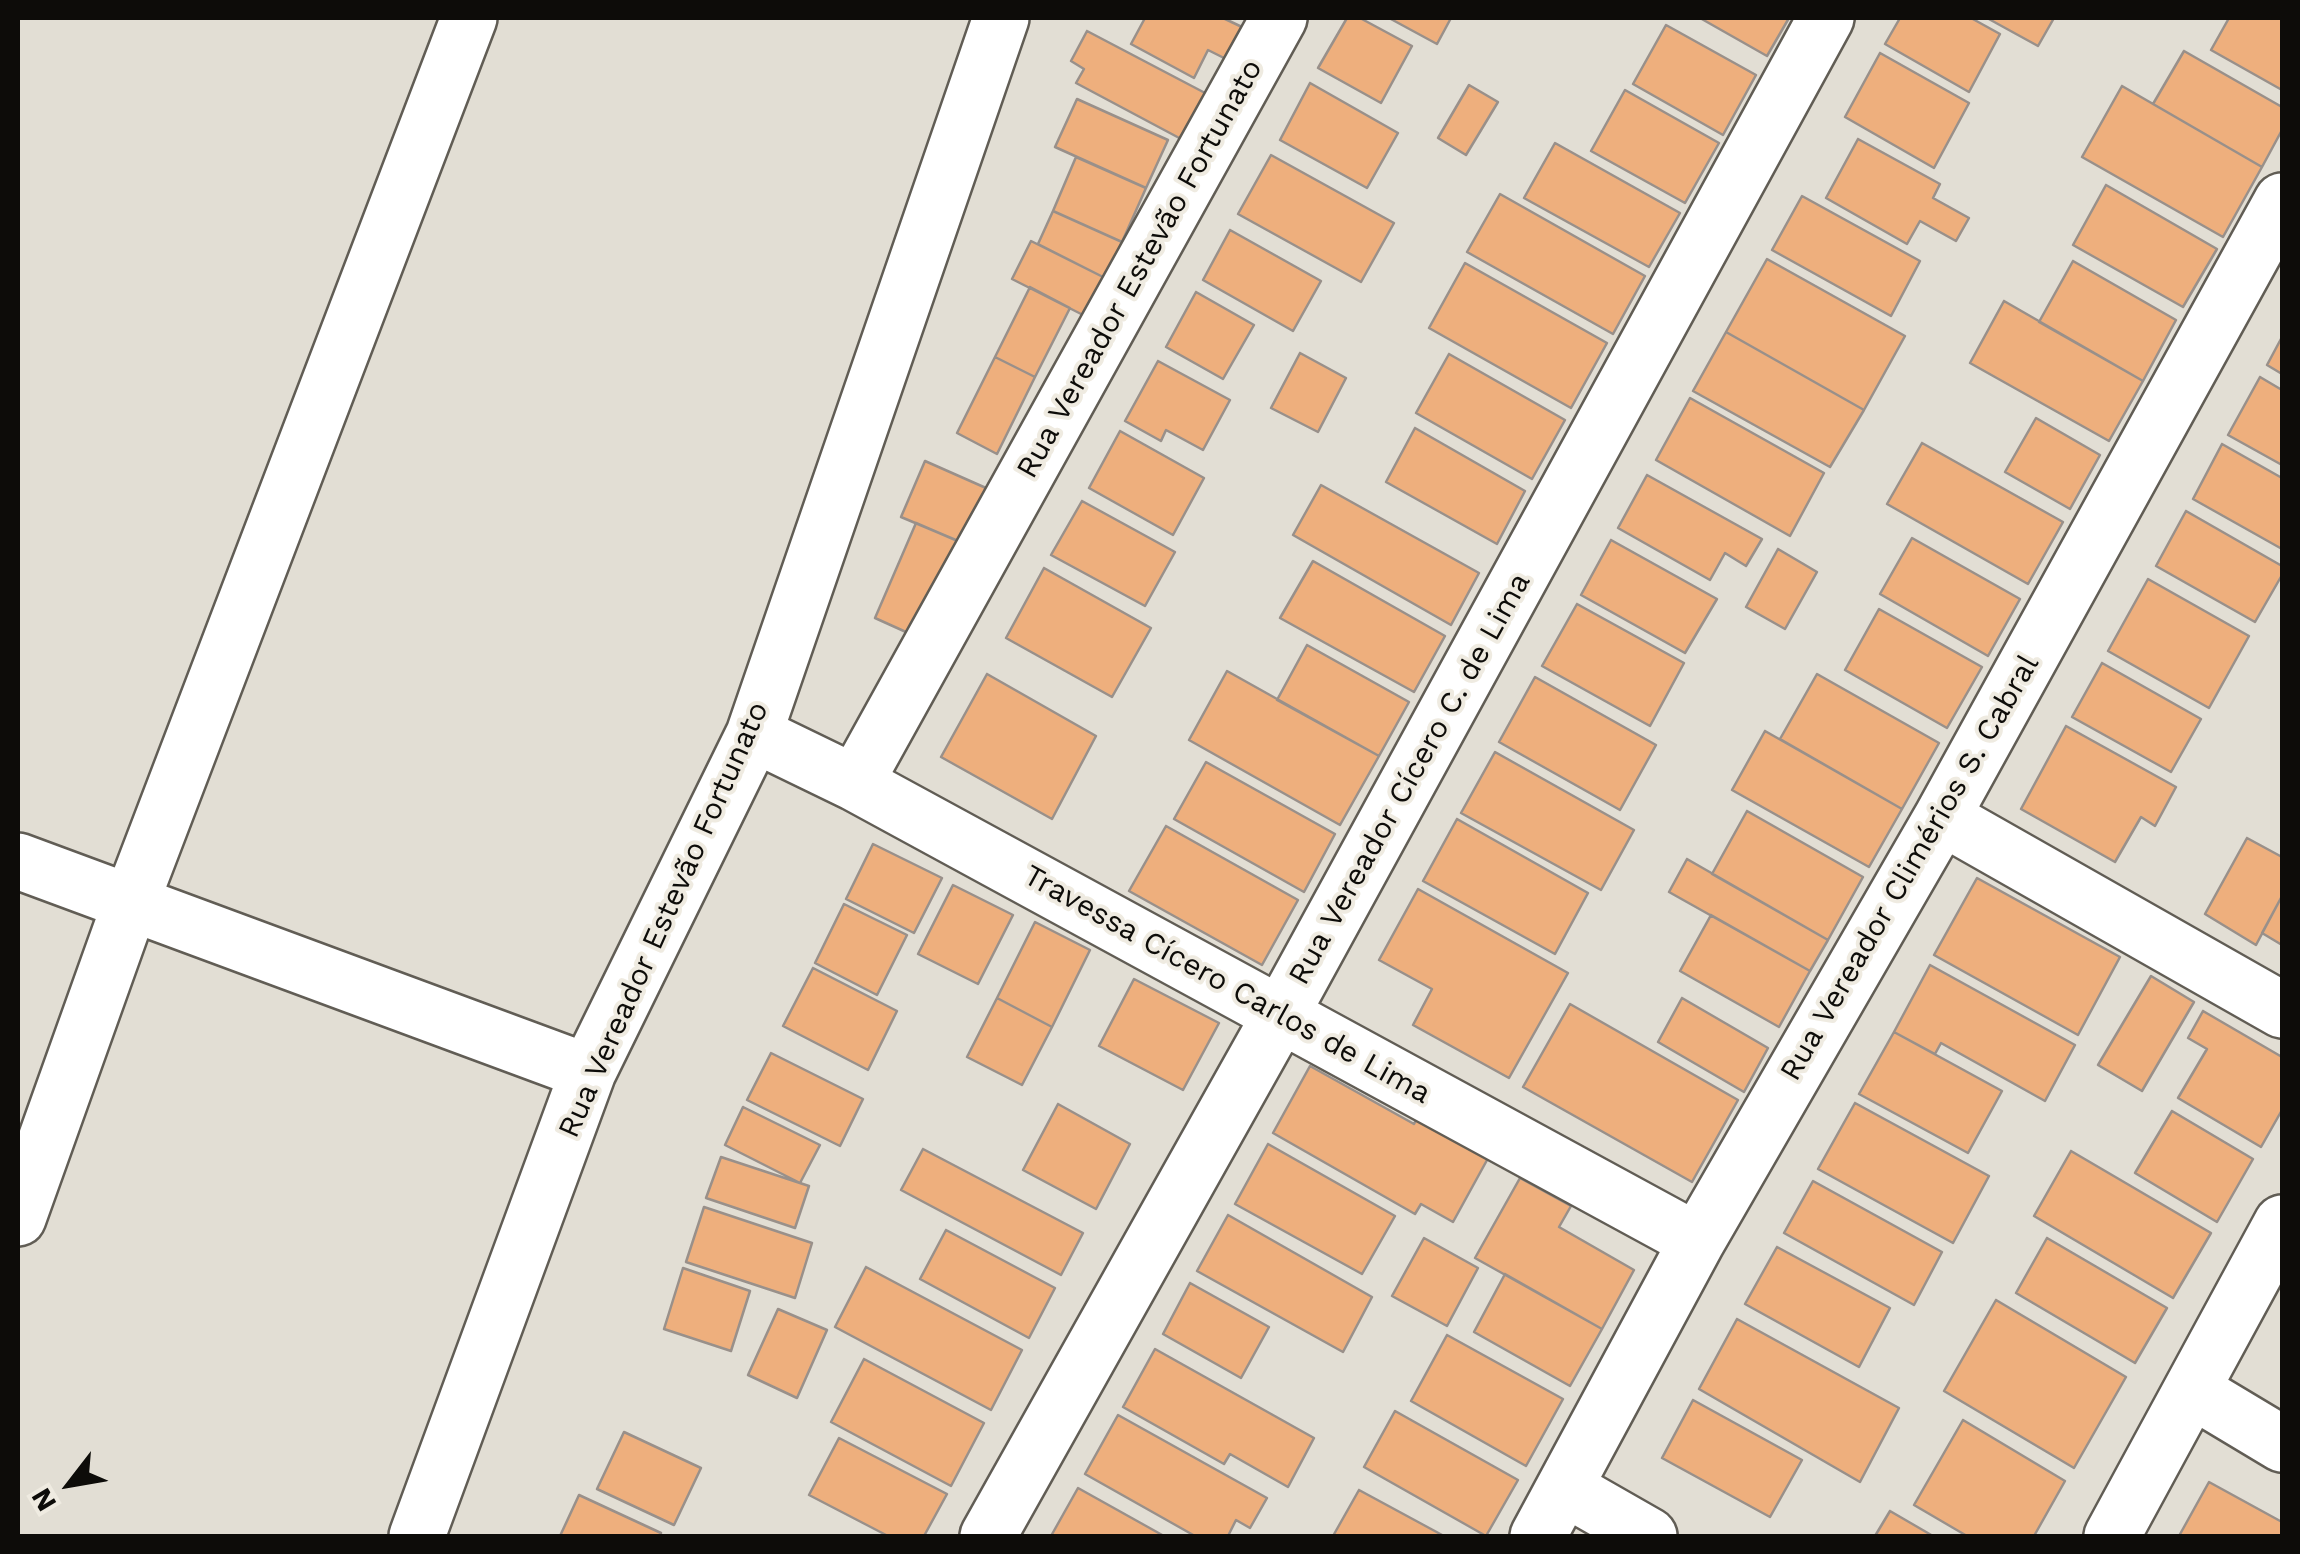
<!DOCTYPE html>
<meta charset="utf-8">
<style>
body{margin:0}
#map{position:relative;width:2300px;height:1554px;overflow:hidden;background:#e2ded4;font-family:"Work Sans",sans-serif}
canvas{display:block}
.frame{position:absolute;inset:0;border:20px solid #0d0c09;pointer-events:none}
.north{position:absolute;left:20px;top:1434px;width:100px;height:100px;-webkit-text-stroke:8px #efebe1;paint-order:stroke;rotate:239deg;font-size:28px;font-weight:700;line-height:40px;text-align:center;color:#0d0c09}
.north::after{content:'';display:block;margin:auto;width:35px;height:45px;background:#0d0c09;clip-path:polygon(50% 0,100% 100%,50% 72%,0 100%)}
</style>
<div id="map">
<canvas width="2300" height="1554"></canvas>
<div class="frame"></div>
<div class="north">N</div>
</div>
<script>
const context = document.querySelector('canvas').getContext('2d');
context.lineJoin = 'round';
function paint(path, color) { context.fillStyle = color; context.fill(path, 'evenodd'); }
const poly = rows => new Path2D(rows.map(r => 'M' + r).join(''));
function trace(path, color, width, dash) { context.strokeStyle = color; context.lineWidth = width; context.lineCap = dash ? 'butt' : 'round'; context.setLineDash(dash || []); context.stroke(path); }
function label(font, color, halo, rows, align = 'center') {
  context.font = font + ' "Work Sans",sans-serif'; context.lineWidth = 8; context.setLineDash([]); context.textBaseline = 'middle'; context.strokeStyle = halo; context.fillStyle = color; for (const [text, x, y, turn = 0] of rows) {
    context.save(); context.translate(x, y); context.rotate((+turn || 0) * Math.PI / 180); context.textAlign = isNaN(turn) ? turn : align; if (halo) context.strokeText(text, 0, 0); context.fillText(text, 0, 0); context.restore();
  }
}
const building = poly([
 [1145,18,1223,18,1242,27,1226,59,1208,50,1194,78,1131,44,1145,18],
 [1347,18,1360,18,1412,46,1381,103,1318,68,1347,18],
 [1389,18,1451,18,1437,44,1389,18],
 [1700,18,1789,18,1767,56,1700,18],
 [1900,18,1971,18,2000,34,1969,92,1885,44,1900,18],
 [1987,18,2054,18,2038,46,1987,18],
 [2229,18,2282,18,2282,90,2211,50,2229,18],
 [1666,25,1756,75,1723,135,1633,84,1666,25],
 [1087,31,1207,94,1183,140,1076,83,1084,69,1071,61,1087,31],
 [2184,51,2282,107,2282,130,2262,167,2153,104,2184,51],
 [1880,53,1969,103,1934,168,1845,117,1880,53],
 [1310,83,1398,133,1367,188,1280,140,1310,83],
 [1469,85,1498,102,1466,155,1438,138,1469,85],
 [2122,86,2262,167,2223,237,2082,157,2122,86],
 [1625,90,1719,143,1685,203,1591,151,1625,90],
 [1077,99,1168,140,1146,188,1055,147,1077,99],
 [1858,139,1940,184,1933,198,1969,218,1956,241,1920,221,1907,244,1826,198,1858,139],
 [1555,143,1680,213,1649,267,1524,198,1555,143],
 [1271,155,1394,223,1361,282,1238,214,1271,155],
 [1076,157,1146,188,1122,242,1053,211,1076,157],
 [2106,185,2217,249,2183,307,2073,245,2106,185],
 [1500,194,1645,276,1613,334,1467,252,1500,194],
 [1802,196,1920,261,1891,316,1772,250,1802,196],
 [1053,211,1122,242,1105,278,1038,244,1053,211],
 [1230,230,1321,281,1293,331,1203,280,1230,230],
 [1031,241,1105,278,1089,318,1012,279,1031,241],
 [1767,259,1905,336,1864,410,1726,332,1767,259],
 [2073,261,2176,320,2143,381,2039,322,2073,261],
 [1465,263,1607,343,1571,408,1429,328,1465,263],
 [1030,287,1070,308,1035,377,995,357,1030,287],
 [1196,292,1254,325,1223,379,1166,347,1196,292],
 [2004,301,2143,381,2109,441,1970,363,2004,301],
 [1726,332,1864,410,1830,467,1693,391,1726,332],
 [2282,337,2282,374,2267,365,2282,337],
 [1300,353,1346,378,1318,432,1271,408,1300,353],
 [1449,354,1565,420,1532,479,1416,413,1449,354],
 [995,357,1035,377,997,454,957,433,995,357],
 [1158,361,1230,400,1203,450,1166,430,1161,441,1125,421,1158,361],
 [2260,377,2282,390,2282,465,2228,435,2260,377],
 [1690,398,1824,473,1790,536,1656,460,1690,398],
 [2036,418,2100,455,2070,509,2005,472,2036,418],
 [1415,428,1525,491,1497,544,1386,482,1415,428],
 [1120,431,1204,478,1173,535,1089,488,1120,431],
 [1922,443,2063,522,2028,584,1887,504,1922,443],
 [2222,444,2282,478,2282,549,2193,499,2222,444],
 [925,461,986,488,963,543,901,517,925,461],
 [1647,475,1762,539,1746,566,1725,553,1710,580,1618,528,1647,475],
 [1321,485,1479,573,1451,625,1293,535,1321,485],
 [1082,501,1175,552,1145,606,1051,555,1082,501],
 [2186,511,2282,566,2282,575,2255,622,2156,566,2186,511],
 [916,523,960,542,917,637,875,618,916,523],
 [1912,538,2020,599,1988,656,1880,594,1912,538],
 [1611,540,1717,599,1685,653,1581,595,1611,540],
 [1778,549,1817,572,1785,629,1746,607,1778,549],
 [1313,561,1445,636,1414,692,1280,618,1313,561],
 [1044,568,1151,628,1112,697,1006,638,1044,568],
 [2148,579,2249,636,2209,708,2108,651,2148,579],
 [1577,604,1684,663,1650,726,1542,666,1577,604],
 [1879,609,1982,667,1947,728,1845,670,1879,609],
 [1307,645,1409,702,1379,756,1277,700,1307,645],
 [2102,663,2201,719,2171,772,2072,717,2102,663],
 [1227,671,1379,756,1340,825,1189,740,1227,671],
 [987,674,1096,736,1052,819,941,757,987,674],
 [1817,674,1939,743,1902,809,1780,739,1817,674],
 [1535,677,1656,745,1620,810,1499,742,1535,677],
 [2066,726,2176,787,2155,826,2141,817,2115,862,2021,809,2066,726],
 [1765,731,1902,809,1869,867,1732,790,1765,731],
 [1495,752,1634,830,1601,890,1461,813,1495,752],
 [1206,762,1335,834,1304,892,1174,819,1206,762],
 [1747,811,1863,877,1828,940,1712,874,1747,811],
 [1457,819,1588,893,1555,954,1423,881,1457,819],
 [1166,826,1298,900,1262,965,1129,891,1166,826],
 [2247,838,2282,857,2282,896,2256,945,2205,914,2247,838],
 [873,844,942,878,914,933,846,899,873,844],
 [1687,859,1828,940,1810,971,1669,892,1687,859],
 [1977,878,2120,957,2078,1035,1934,955,1977,878],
 [953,885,1013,915,978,984,918,954,953,885],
 [1418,889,1568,973,1509,1078,1413,1025,1432,989,1379,960,1418,889],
 [2282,896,2282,945,2262,933,2282,896],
 [844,904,907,935,877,995,815,963,844,904],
 [1711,915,1810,971,1779,1027,1680,971,1711,915],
 [1035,922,1090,950,1052,1027,997,998,1035,922],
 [1930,965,2075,1045,2045,1101,1941,1043,1935,1054,1894,1032,1930,965],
 [813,968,897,1011,868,1070,783,1026,813,968],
 [2151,976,2194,1002,2142,1091,2098,1065,2151,976],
 [1134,979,1219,1023,1183,1090,1099,1046,1134,979],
 [997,998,1052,1027,1022,1085,967,1057,997,998],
 [1682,998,1768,1048,1744,1092,1658,1042,1682,998],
 [1570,1004,1738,1100,1692,1182,1523,1087,1570,1004],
 [2203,1011,2282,1057,2282,1110,2261,1147,2178,1098,2207,1049,2188,1038,2203,1011],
 [1894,1032,2002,1091,1968,1153,1859,1094,1894,1032],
 [771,1053,863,1099,840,1146,747,1100,771,1053],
 [1310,1066,1414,1124,1421,1111,1492,1151,1453,1222,1421,1204,1415,1214,1273,1133,1310,1066],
 [1855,1103,1989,1176,1953,1243,1818,1169,1855,1103],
 [1058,1104,1130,1144,1096,1209,1023,1170,1058,1104],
 [743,1107,820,1145,800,1183,725,1145,743,1107],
 [2172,1111,2253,1159,2217,1222,2135,1173,2172,1111],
 [1268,1144,1395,1216,1362,1274,1235,1204,1268,1144],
 [923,1149,1083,1233,1061,1275,901,1190,923,1149],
 [2071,1151,2211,1233,2173,1298,2034,1216,2071,1151],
 [721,1157,809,1186,795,1228,706,1198,721,1157],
 [1520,1178,1571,1206,1559,1227,1634,1270,1602,1329,1475,1258,1520,1178],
 [1813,1181,1942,1252,1914,1305,1784,1233,1813,1181],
 [704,1207,812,1243,795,1298,686,1262,704,1207],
 [1228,1215,1372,1297,1343,1352,1197,1271,1228,1215],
 [946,1230,1055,1288,1029,1338,920,1279,946,1230],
 [1424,1238,1478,1268,1447,1326,1392,1296,1424,1238],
 [2047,1238,2167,1308,2135,1363,2016,1293,2047,1238],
 [1777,1247,1890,1308,1859,1367,1745,1304,1777,1247],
 [866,1267,1022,1350,991,1410,835,1327,866,1267],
 [683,1268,750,1291,731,1351,664,1329,683,1268],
 [1505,1274,1602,1329,1570,1386,1474,1332,1505,1274],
 [1190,1283,1269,1327,1241,1378,1163,1334,1190,1283],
 [1996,1300,2126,1377,2074,1468,1944,1391,1996,1300],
 [778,1309,827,1330,797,1398,748,1375,778,1309],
 [1737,1319,1899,1408,1860,1482,1699,1389,1737,1319],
 [1447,1335,1563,1399,1526,1466,1411,1401,1447,1335],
 [1155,1349,1314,1438,1288,1487,1230,1454,1224,1464,1123,1407,1155,1349],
 [864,1359,984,1423,951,1486,831,1422,864,1359],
 [1693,1400,1802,1460,1770,1517,1662,1458,1693,1400],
 [1395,1411,1518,1480,1486,1536,1364,1467,1395,1411],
 [1118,1415,1267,1498,1250,1528,1236,1520,1228,1536,1195,1536,1085,1474,1118,1415],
 [1963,1420,2065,1481,2034,1536,1967,1536,1914,1505,1963,1420],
 [624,1432,701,1468,674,1525,597,1489,624,1432],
 [839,1438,947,1494,924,1536,888,1536,809,1495,839,1438],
 [2209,1482,2282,1522,2282,1536,2179,1536,2209,1482],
 [1078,1488,1164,1536,1051,1536,1078,1488],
 [1359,1490,1444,1536,1333,1536,1359,1490],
 [579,1495,661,1533,660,1536,560,1536,579,1495],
 [1890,1511,1933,1536,1875,1536,1890,1511]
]);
paint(building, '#eeaf7d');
trace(building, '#99908a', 2.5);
const minor = poly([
 [754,734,855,783,1697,1241],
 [855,783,1279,18],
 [1942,817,2282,1010],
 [18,861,588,1072],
 [18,1218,131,902,469,18],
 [2192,1390,2282,1444],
 [1565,1488,1649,1536],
 [417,1536,588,1072,754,734,1001,18],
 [988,1536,1281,1014,1826,18],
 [1538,1536,1697,1241,1942,817,2282,201],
 [2112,1536,2282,1223]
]);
trace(minor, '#615d55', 60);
trace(minor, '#fff', 55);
label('30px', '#0d0c09', '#efebe1', [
 ["Rua Vereador Estevão Fortunato",1140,269,-61],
 ["Rua Vereador Cícero C. de Lima",1410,779,-61],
 ["Rua Vereador Climérios S. Cabral",1910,868,-60],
 ["Rua Vereador Estevão Fortunato",664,920,-66],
 ["Travessa Cícero Carlos de Lima",1227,985,29]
]);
</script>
